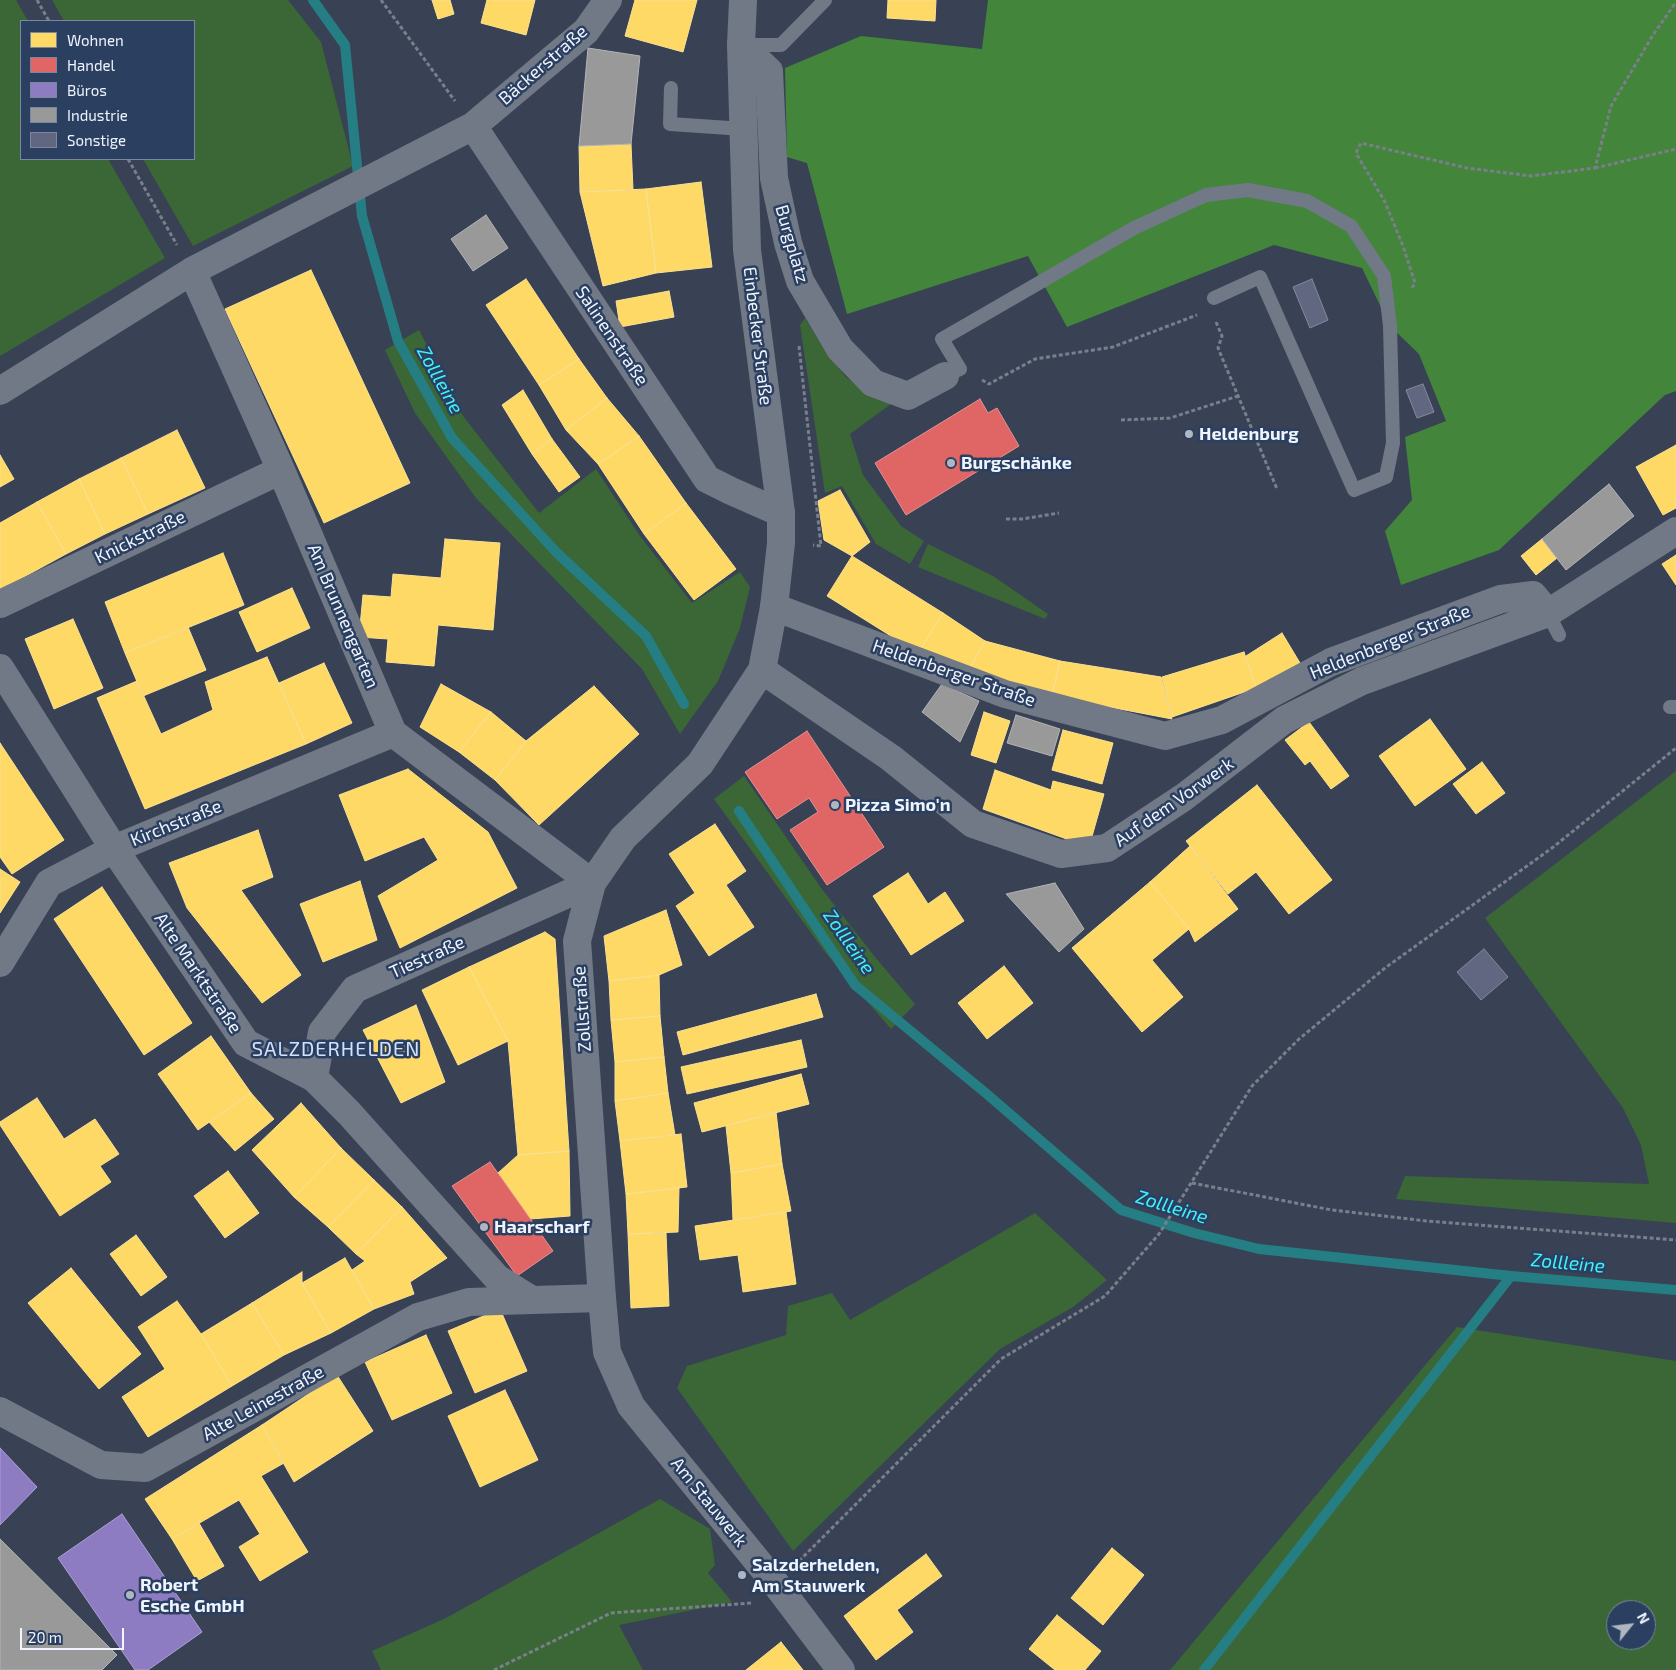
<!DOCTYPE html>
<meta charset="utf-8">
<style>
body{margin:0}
#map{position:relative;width:1676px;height:1670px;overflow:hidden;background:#384254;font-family:"Exo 2",sans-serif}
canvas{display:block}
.legend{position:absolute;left:20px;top:20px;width:175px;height:140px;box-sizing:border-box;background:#2b3f61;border:1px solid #79879f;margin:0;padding:6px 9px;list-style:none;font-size:15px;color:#eff4fd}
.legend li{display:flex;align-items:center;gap:10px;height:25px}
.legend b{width:25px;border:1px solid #79879f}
.north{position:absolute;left:1606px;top:1600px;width:50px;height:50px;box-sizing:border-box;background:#2b3f61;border:1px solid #79879f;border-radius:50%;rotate:61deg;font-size:14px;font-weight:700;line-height:20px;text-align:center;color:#eff4fd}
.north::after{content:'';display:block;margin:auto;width:18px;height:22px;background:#afb6c2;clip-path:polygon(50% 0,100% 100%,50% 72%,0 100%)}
.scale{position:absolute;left:20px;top:1628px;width:104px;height:22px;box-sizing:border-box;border:2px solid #eff4fd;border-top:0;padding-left:6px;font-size:15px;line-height:18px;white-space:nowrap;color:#eff4fd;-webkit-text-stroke:4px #2b3f61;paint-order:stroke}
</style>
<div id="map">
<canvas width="1676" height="1670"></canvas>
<ul class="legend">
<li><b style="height:14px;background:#ffd966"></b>Wohnen</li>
<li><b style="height:14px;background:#e06666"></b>Handel</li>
<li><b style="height:14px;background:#8e7cc3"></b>Büros</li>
<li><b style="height:14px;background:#999"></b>Industrie</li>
<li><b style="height:14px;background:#626781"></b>Sonstige</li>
</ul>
<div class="north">N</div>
<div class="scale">20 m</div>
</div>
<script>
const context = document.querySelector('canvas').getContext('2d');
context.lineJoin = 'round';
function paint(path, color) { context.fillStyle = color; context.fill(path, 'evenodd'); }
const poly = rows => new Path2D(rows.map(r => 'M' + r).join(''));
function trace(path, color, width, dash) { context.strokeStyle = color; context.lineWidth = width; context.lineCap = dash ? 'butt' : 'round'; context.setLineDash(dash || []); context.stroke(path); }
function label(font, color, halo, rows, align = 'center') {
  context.font = font + ' "Exo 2",sans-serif'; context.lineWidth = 5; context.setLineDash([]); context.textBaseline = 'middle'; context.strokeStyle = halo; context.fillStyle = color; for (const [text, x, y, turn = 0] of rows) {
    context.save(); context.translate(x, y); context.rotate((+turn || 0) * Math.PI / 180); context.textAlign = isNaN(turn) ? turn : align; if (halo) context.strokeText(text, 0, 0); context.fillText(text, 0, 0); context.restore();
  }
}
paint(poly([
 [0,0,16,0,28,21,21,21,21,159,108,159,165,258,0,356],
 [52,0,288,0,321,42,353,166,193,246,143,159,194,159,194,21,64,21],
 [805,318,825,351,846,377,867,393,895,401,850,434,863,475,901,526,924,541,910,564,876,544,842,486,825,493,800,325],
 [419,330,463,416,539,513,596,469,640,536,692,603,740,572,750,587,740,628,718,681,680,734,642,669,476,498,415,413,385,350],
 [928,544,993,576,1048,614,1045,619,918,567],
 [1676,771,1676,1223,1396,1199,1405,1176,1649,1184,1641,1145,1623,1108,1485,918],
 [744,776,821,888,875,957,915,1004,891,1029,825,952,714,799],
 [1035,1213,1107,1280,1073,1307,1000,1349,793,1551,677,1388,687,1366,786,1335,788,1306,832,1293,850,1320],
 [1457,1327,1676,1361,1676,1670,1170,1670],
 [1616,1610,1646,1610,1646,1640,1616,1640],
 [660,1499,710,1529,715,1565,708,1573,732,1602,619,1625,643,1670,381,1670,372,1651,446,1618]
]), '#3a6735');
paint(poly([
 [988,0,1676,0,1676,391,1665,395,1499,550,1401,585,1385,531,1412,500,1405,437,1446,421,1419,354,1390,326,1362,268,1274,245,1067,327,1028,256,847,314,807,163,787,157,785,68,861,36,982,49]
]), '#44853c');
const homes = poly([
 [432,0,450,0,454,14,438,19,432,0],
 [487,0,535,0,526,35,481,23,487,0],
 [635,0,697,0,683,52,625,36,635,0],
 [888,0,936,0,935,21,887,18,888,0],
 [631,144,633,190,580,192,579,146,631,144],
 [701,182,712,267,656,273,646,189,701,182],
 [646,189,656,273,603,286,580,192,646,189],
 [311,270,410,483,324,523,225,309,311,270],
 [526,279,579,359,539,385,486,305,526,279],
 [669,291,674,317,620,327,616,301,669,291],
 [579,359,607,398,566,430,539,385,579,359],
 [523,390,552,439,532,454,502,405,523,390],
 [607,398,639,436,598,464,566,430,607,398],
 [177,430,205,488,148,514,121,458,177,430],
 [639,436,686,503,644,534,598,464,639,436],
 [552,439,580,477,559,492,532,454,552,439],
 [1676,445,1676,508,1663,515,1636,467,1676,445],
 [0,455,14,479,0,487,0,455],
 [121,458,148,514,105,534,79,479,121,458],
 [79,479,105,534,66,554,37,502,79,479],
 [840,490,870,542,852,556,824,540,818,501,840,490],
 [37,502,66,554,0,590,0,523,37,502],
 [686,503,736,569,694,600,644,534,686,503],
 [445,539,500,543,493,630,438,625,434,666,386,662,388,639,359,637,363,595,391,597,393,574,441,578,445,539],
 [1542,539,1557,558,1536,575,1521,556,1542,539],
 [223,553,244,605,125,653,105,602,223,553],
 [1676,555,1676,585,1662,564,1676,555],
 [852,556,943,613,918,653,827,596,852,556],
 [292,588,310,628,257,652,239,612,292,588],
 [943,613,985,641,967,673,918,653,943,613],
 [73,619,103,688,54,709,25,639,73,619],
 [188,627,206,670,143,696,125,653,188,627],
 [1282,633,1300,663,1256,688,1246,656,1282,633],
 [985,641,1060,661,1052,696,967,673,985,641],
 [1244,652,1256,688,1172,717,1162,677,1244,652],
 [267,657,306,744,145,809,97,698,137,681,161,734,213,710,205,682,267,657],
 [1060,661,1161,677,1172,719,1052,696,1060,661],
 [324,663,352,723,306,744,279,683,324,663],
 [441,684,491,712,459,752,420,727,441,684],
 [594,686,639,734,539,825,495,780,526,741,594,686],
 [491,712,526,741,495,780,459,752,491,712],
 [984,712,1010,721,996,763,971,755,984,712],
 [1430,719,1466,769,1415,806,1379,756,1430,719],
 [1309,722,1349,776,1331,789,1310,761,1305,765,1285,740,1309,722],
 [1063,730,1113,743,1102,784,1052,770,1063,730],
 [0,743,64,840,12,874,0,857,0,743],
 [1482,762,1505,793,1476,814,1453,784,1482,762],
 [408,769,488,832,517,888,400,948,378,896,438,860,424,837,365,861,339,795,408,769],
 [995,770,1051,790,1053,781,1104,794,1089,847,983,809,995,770],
 [1257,785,1332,880,1289,914,1256,872,1228,894,1186,841,1257,785],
 [715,824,746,871,726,885,754,927,709,956,676,906,695,893,669,854,715,824],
 [258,830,273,877,241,890,301,975,262,1003,187,908,169,863,258,830],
 [1190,846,1238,909,1195,942,1189,929,1150,882,1190,846],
 [0,869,20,882,0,913,0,869],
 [908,873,928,904,945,892,964,921,911,955,873,896,908,873],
 [360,881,377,940,323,962,300,904,360,881],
 [1150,882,1189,929,1152,960,1183,997,1142,1032,1072,948,1150,882],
 [102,887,192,1023,144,1055,54,919,102,887],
 [666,910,682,965,659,975,609,981,604,936,666,910],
 [545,932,555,939,569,1151,518,1155,508,1041,469,967,545,932],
 [1004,966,1033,1003,987,1039,958,1003,1004,966],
 [469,967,508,1041,458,1065,422,990,469,967],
 [659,975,660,1016,611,1020,609,981,659,975],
 [816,994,823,1017,683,1055,677,1032,816,994],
 [416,1005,445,1082,401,1103,363,1030,416,1005],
 [660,1016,664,1057,615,1062,611,1020,660,1016],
 [211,1036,251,1093,198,1130,158,1074,211,1036],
 [801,1040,807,1067,687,1094,681,1067,801,1040],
 [664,1057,668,1093,615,1101,615,1062,664,1057],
 [801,1074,809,1104,702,1132,694,1103,801,1074],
 [251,1093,274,1119,235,1151,209,1122,251,1093],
 [668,1093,675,1135,620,1141,615,1101,668,1093],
 [37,1098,64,1139,95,1119,119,1154,100,1166,111,1182,60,1216,0,1125,0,1122,37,1098],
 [301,1103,341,1148,294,1197,252,1150,301,1103],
 [776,1112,782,1164,731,1173,726,1126,776,1112],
 [681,1134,687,1187,626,1194,620,1141,681,1134],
 [341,1148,374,1180,328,1227,294,1197,341,1148],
 [569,1151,570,1216,530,1219,498,1173,518,1155,569,1151],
 [782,1164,791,1211,733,1220,731,1173,782,1164],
 [228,1171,259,1213,225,1238,194,1196,228,1171],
 [374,1180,402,1207,356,1254,328,1227,374,1180],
 [679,1188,678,1232,628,1234,626,1194,679,1188],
 [402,1207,447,1258,410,1282,414,1294,374,1309,352,1270,365,1261,356,1254,402,1207],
 [786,1212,796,1284,743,1292,738,1255,700,1260,695,1226,786,1212],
 [666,1233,669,1306,631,1308,628,1234,666,1233],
 [136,1235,167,1277,141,1296,110,1254,136,1235],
 [345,1258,374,1309,331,1333,302,1283,345,1258],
 [71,1268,141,1354,99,1389,28,1303,71,1268],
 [302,1272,302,1283,331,1333,284,1355,252,1303,302,1272],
 [177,1301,201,1334,232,1386,148,1437,122,1397,165,1369,138,1327,177,1301],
 [252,1303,284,1355,232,1386,201,1334,252,1303],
 [500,1309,527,1371,475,1393,448,1331,500,1309],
 [426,1335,452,1393,392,1420,365,1362,426,1335],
 [337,1375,373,1431,294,1482,262,1425,337,1375],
 [505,1390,538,1460,480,1487,448,1416,505,1390],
 [262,1425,284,1463,261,1476,308,1552,260,1581,239,1547,260,1534,239,1500,172,1539,145,1499,262,1425],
 [199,1523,224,1566,197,1581,172,1539,199,1523],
 [1112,1548,1144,1575,1103,1625,1071,1598,1112,1548],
 [926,1554,942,1576,897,1610,913,1632,876,1660,844,1616,926,1554],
 [1057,1615,1101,1651,1085,1670,1055,1670,1029,1649,1057,1615],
 [781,1642,803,1670,746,1670,781,1642]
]);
paint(homes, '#ffd966');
trace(homes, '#fae193', 1);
const shops = poly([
 [980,399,988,413,997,408,1019,446,906,515,875,463,980,399],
 [807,731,884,847,827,885,790,830,818,812,809,798,777,819,745,772,807,731],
 [490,1162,553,1251,517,1276,452,1186,490,1162]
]);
paint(shops, '#e06666');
trace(shops, '#e49193', 1);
const offices = poly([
 [0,1448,37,1487,0,1525,0,1448],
 [122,1514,202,1632,148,1670,135,1670,58,1558,122,1514]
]);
paint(offices, '#8e7cc3');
trace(offices, '#aba0d4', 1);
const industry = poly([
 [588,48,640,56,631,144,579,146,588,48],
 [486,215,508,248,473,271,451,239,486,215],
 [1609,484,1634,516,1566,570,1542,539,1609,484],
 [942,684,979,701,960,742,922,712,942,684],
 [1016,715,1060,729,1052,756,1007,743,1016,715],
 [1055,883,1084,929,1059,952,1006,894,1055,883],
 [0,1539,117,1655,102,1670,0,1670,0,1539]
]);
paint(industry, '#999');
trace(industry, '#b3b4b7', 1);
trace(poly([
 [313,0,345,45,362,216,398,341,452,438,556,552,646,636,684,704],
 [739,811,855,985,988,1095,1121,1210,1194,1233,1259,1249,1511,1276,1676,1290],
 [1204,1670,1511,1276]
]), '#257e84', 10);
const building = poly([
 [1312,279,1328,320,1310,328,1293,287,1312,279],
 [1423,384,1434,412,1417,418,1406,390,1423,384],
 [1484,949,1508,977,1481,1000,1457,972,1484,949]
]);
paint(building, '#626781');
trace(building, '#848a9b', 1);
trace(poly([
 [37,0,49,21],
 [381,0,455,101],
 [128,159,177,245],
 [1595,168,1676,149],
 [1412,288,1415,283,1403,246,1385,202,1356,153,1361,143,1467,168,1531,176,1595,168,1611,106,1653,35,1676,2],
 [1216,322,1222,336,1218,348,1277,489],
 [799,346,821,546,813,545],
 [982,380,989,384,1035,359,1113,347,1197,315],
 [1121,420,1170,418,1238,396],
 [1006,519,1022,519,1059,513],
 [1192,1183,1332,1210,1426,1221,1676,1240],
 [799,1561,1001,1359,1105,1296,1159,1234,1252,1086,1299,1039,1385,968,1552,848,1676,748],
 [494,1670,611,1613,751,1603]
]), '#797f8b', 3, [4, 2.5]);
trace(poly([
 [742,45,781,45,825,0],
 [671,88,670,124,744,129],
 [945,376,960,369,942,339,1134,228,1206,195,1248,190,1307,201,1351,226,1384,276,1390,326,1393,443,1386,477,1354,490,1260,277,1214,298],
 [1548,613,1559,635],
 [1670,707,1676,707]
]), '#717987', 14);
trace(poly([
 [741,45,769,71,774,178,788,243,800,281,840,349,873,383,908,396,945,376],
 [473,126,707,479,731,491,781,513],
 [192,271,281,470,393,733,592,883,355,989,322,1032,314,1078],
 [0,391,192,271,473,126,586,31,608,0],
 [0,604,281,470],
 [774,607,1005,694,1165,736,1222,720,1331,662,1501,599,1533,595,1548,613],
 [0,668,114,849,246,1043,314,1078,349,1113,497,1278,532,1300,602,1298],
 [762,670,891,758,973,824,1061,854,1107,848,1184,797,1284,720,1362,681,1548,613,1676,531],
 [0,963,49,883,114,849,393,733],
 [0,1411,101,1465,145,1468,418,1317,469,1302,532,1300]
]), '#717987', 28);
trace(poly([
 [743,0,741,45,747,250,781,513,781,543,774,607,762,670,700,764,623,838,592,883,577,941,602,1298,607,1352,631,1406,776,1584,841,1670]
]), '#717987', 28);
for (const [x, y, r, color] of [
 [1189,434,5,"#afb6c2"],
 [951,463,5,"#afb6c2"],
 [835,805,5,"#afb6c2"],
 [484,1227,5,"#afb6c2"],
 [742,1575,5,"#afb6c2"],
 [130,1595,5,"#afb6c2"]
]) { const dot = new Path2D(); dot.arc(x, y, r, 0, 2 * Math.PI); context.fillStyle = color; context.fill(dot); trace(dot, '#2b3f61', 2); }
label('18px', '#eff4fd', '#2b3f61', [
 ["Bäckerstraße",543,65,-41],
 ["Burgplatz",792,244,74],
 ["Salinenstraße",612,336,56],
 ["Einbecker Straße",758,336,83],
 ["Knickstraße",140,537,-26],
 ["Am Brunnengarten",343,616,67],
 ["Heldenberger Straße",1390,642,-22],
 ["Heldenberger Straße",954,673,19],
 ["Auf dem Vorwerk",1174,802,-35],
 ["Kirchstraße",176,823,-22],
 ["Tiestraße",427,957,-24],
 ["Alte Marktstraße",198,973,56],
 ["Zollstraße",582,1009,-94],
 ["Alte Leinestraße",263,1403,-29],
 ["Am Stauwerk",709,1502,51]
]);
label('bold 18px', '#eff4fd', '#2b3f61', [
 ["Heldenburg",1199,434],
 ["Burgschänke",961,463],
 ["Pizza Simo'n",845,805],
 ["Haarscharf",494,1227],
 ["Salzderhelden,",752,1565],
 ["Am Stauwerk",752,1586],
 ["Robert",140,1585],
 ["Esche GmbH",140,1606]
], 'left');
label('italic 19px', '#3ff3fd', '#2b3f61', [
 ["Zollleine",440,380,61],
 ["Zollleine",849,942,55],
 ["Zollleine",1172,1207,17],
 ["Zollleine",1568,1263,5]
]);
context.letterSpacing = '1px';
label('20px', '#d2e2fb', '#2b3f61', [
 ["SALZDERHELDEN",336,1049]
]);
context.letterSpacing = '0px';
</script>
